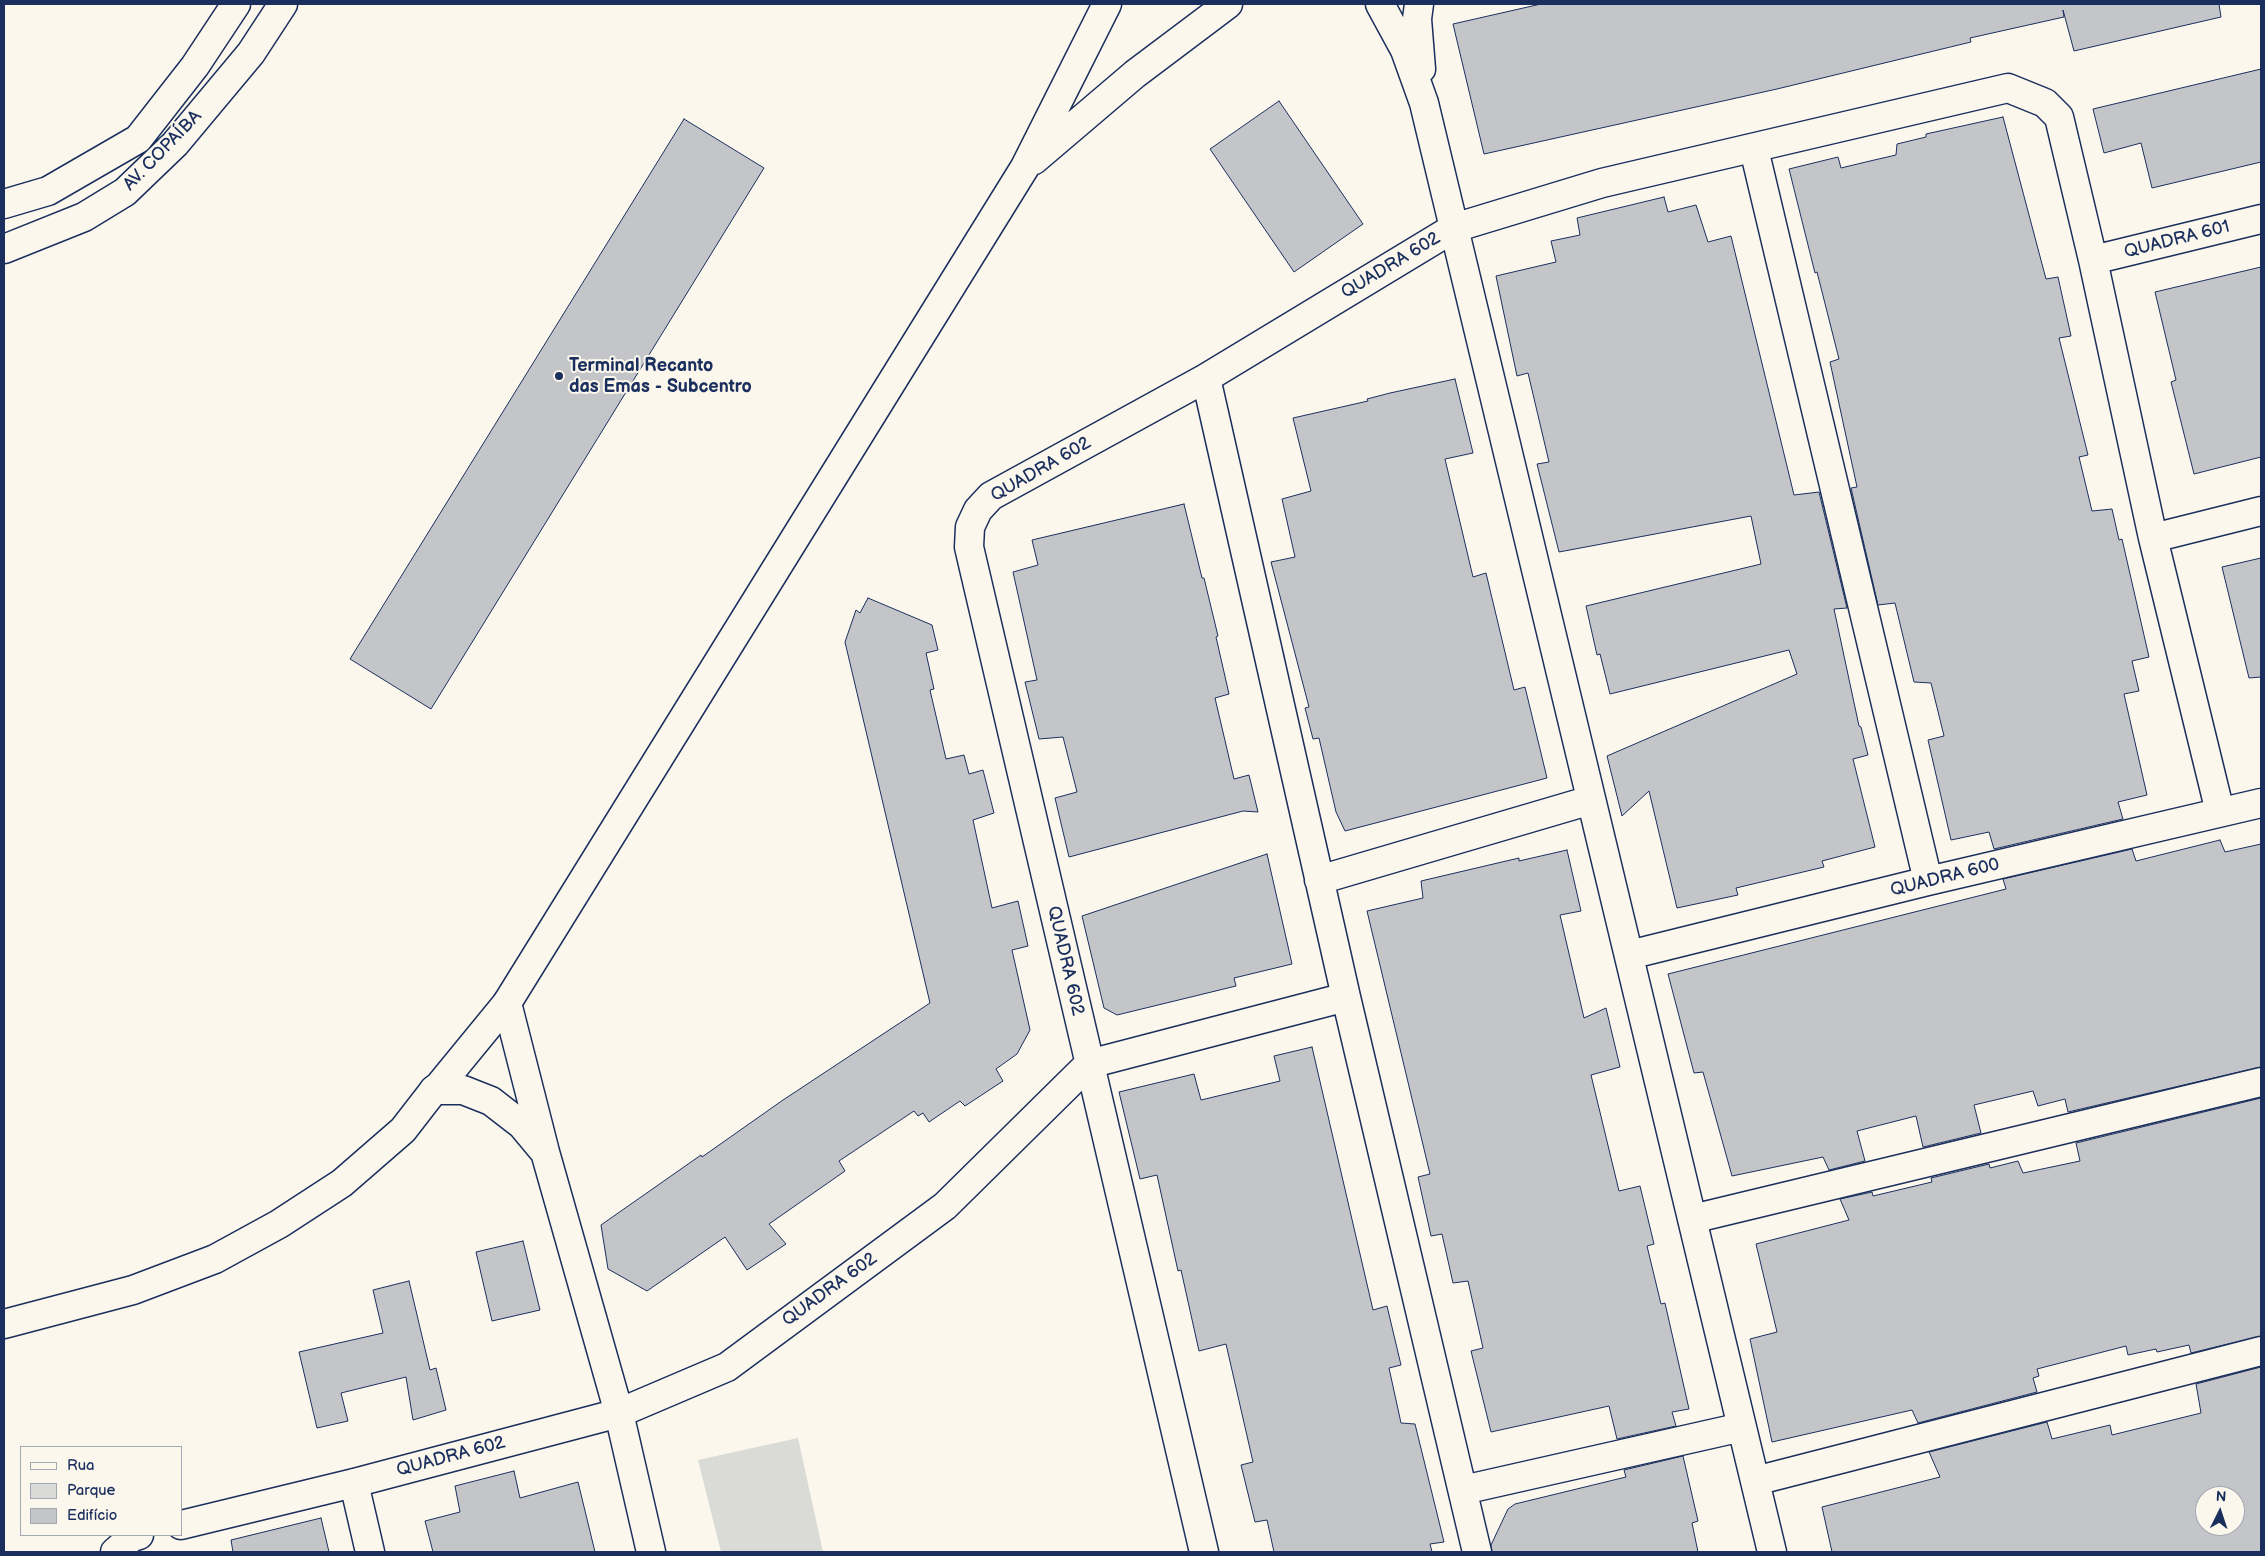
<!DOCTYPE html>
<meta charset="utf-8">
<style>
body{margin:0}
#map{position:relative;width:2265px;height:1556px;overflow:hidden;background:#fbf7ec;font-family:"Balsamiq Sans",sans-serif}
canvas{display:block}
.frame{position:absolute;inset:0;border:5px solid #1b2f5e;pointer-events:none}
.legend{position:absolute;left:20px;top:1446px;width:162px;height:90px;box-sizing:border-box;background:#fbf7ec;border:1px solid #a1a7b3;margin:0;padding:6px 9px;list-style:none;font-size:15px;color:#1b2f5e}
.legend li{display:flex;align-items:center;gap:10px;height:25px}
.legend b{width:25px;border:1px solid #a1a7b3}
.north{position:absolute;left:2195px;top:1486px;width:50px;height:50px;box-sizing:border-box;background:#fbf7ec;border:1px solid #a1a7b3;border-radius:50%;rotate:4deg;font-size:14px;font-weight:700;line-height:20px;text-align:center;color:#1b2f5e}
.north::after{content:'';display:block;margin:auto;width:18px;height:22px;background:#1b2f5e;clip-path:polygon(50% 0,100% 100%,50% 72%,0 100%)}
</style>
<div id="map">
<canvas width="2265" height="1556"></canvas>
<div class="frame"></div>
<ul class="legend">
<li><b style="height:6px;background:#fbf7ec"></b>Rua</li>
<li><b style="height:14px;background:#dadad7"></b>Parque</li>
<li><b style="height:14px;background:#c3c5c9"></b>Edifício</li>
</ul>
<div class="north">N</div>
</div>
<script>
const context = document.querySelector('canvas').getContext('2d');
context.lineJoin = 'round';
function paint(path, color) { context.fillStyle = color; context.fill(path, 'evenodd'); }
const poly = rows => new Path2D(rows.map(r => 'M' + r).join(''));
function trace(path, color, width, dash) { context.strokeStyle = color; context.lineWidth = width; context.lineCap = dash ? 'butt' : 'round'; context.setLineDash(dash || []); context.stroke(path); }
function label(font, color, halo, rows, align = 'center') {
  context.font = font + ' "Balsamiq Sans",sans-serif'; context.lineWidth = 4; context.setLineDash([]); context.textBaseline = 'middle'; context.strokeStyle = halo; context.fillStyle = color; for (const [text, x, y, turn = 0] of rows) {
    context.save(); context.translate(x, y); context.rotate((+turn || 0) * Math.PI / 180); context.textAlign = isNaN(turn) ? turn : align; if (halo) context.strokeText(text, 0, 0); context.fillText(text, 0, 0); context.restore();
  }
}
paint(poly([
 [798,1438,823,1552,721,1552,698,1460]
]), '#dadad7');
const building = poly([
 [1541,4,2219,4,2221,17,2074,51,2063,10,2064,17,1970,38,1971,42,1777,89,1484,154,1453,24,1541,4],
 [2261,69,2261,162,2152,188,2141,143,2104,153,2093,109,2261,69],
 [1279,101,1363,224,1294,272,1210,149,1279,101],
 [2003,117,2046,279,2058,277,2071,336,2059,338,2088,455,2079,457,2092,511,2112,509,2119,540,2122,539,2149,657,2132,661,2139,691,2124,694,2147,795,2118,802,2123,819,1994,849,1989,832,1951,840,1928,740,1944,736,1931,683,1914,682,1895,603,1878,605,1851,488,1857,487,1830,362,1839,359,1817,272,1815,273,1789,169,1838,157,1841,168,1870,161,1896,155,1897,144,1926,137,1926,134,2003,117],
 [684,119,764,168,431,709,350,659,684,119],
 [1664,197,1668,212,1696,205,1708,242,1731,236,1794,495,1819,492,1847,608,1834,609,1859,726,1861,727,1868,755,1853,759,1875,847,1822,861,1824,867,1736,888,1738,895,1677,908,1649,791,1622,816,1607,756,1797,674,1789,650,1610,694,1600,654,1597,655,1586,606,1761,564,1751,516,1559,552,1537,464,1549,462,1528,373,1517,376,1496,276,1556,262,1551,241,1580,235,1577,218,1664,197],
 [2261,267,2261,457,2194,474,2171,382,2176,380,2155,292,2261,267],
 [1455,379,1473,453,1445,459,1473,577,1486,573,1514,690,1525,687,1547,778,1345,831,1336,812,1319,738,1313,739,1305,708,1309,707,1271,562,1295,557,1282,499,1311,491,1293,418,1368,401,1367,399,1390,393,1455,379],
 [1184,504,1202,578,1204,578,1218,636,1216,637,1229,694,1215,698,1234,779,1249,775,1258,812,1243,811,1069,857,1055,798,1077,792,1063,737,1039,739,1025,682,1037,680,1013,572,1038,565,1032,540,1184,504],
 [2261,558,2261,677,2249,678,2222,567,2261,558],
 [868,598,932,625,938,650,926,653,934,689,930,690,946,759,964,755,969,774,983,770,994,813,973,820,992,908,1018,901,1028,946,1012,950,1030,1030,1017,1054,996,1069,1003,1081,965,1106,960,1101,929,1122,923,1113,918,1116,914,1111,839,1161,845,1171,769,1224,786,1244,747,1270,725,1237,647,1291,608,1269,601,1225,701,1155,702,1157,783,1100,930,1003,845,642,856,610,860,613,868,598],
 [2220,840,2225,852,2261,844,2261,1067,2068,1112,2065,1099,2038,1106,2033,1091,1974,1105,1981,1133,1923,1147,1916,1116,1857,1131,1865,1161,1829,1170,1823,1157,1732,1176,1703,1072,1694,1073,1668,974,2006,889,2003,879,2132,849,2136,861,2220,840],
 [1567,850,1581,911,1560,915,1584,1018,1606,1008,1620,1067,1591,1075,1619,1191,1640,1186,1654,1244,1647,1246,1661,1304,1665,1303,1689,1409,1672,1412,1676,1426,1617,1439,1609,1406,1491,1432,1471,1351,1483,1348,1468,1281,1453,1283,1442,1234,1431,1236,1418,1177,1430,1174,1367,911,1423,898,1421,881,1519,858,1519,861,1567,850],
 [1267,854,1292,964,1234,978,1236,986,1117,1015,1104,1008,1082,916,1267,854],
 [1312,1047,1373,1310,1387,1306,1401,1365,1389,1368,1401,1423,1415,1424,1444,1542,1430,1544,1432,1552,1274,1552,1267,1520,1255,1522,1241,1465,1253,1462,1226,1344,1199,1351,1181,1270,1178,1271,1157,1175,1140,1179,1119,1092,1194,1074,1201,1100,1280,1081,1274,1056,1312,1047],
 [2261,1098,2261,1336,2191,1353,2189,1345,2157,1352,2156,1349,2128,1355,2126,1346,2037,1369,2039,1376,2033,1378,2037,1392,1918,1423,1912,1410,1772,1442,1750,1339,1777,1332,1756,1244,1849,1220,1840,1199,1872,1192,1873,1196,1932,1182,1931,1178,1989,1164,1990,1168,2018,1161,2023,1173,2080,1161,2076,1143,2261,1098],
 [523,1241,540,1310,492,1321,476,1252,523,1241],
 [409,1281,430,1370,436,1368,446,1410,413,1420,406,1377,341,1393,348,1421,317,1428,299,1352,383,1333,373,1290,409,1281],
 [2261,1367,2261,1552,1832,1552,1822,1507,1940,1477,1929,1452,2047,1422,2052,1439,2110,1425,2112,1435,2201,1413,2196,1384,2261,1367],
 [2205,1496,2235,1496,2235,1526,2205,1526,2205,1496],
 [1683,1456,1698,1521,1692,1523,1698,1552,1492,1552,1491,1545,1508,1509,1515,1504,1626,1477,1624,1470,1683,1456],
 [514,1471,520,1498,578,1482,595,1552,433,1552,425,1521,460,1512,455,1486,514,1471],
 [321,1518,329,1552,233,1552,231,1540,321,1518]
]);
paint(building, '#c3c5c9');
trace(building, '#1b2f5e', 1);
const minor = poly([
 [1380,4,1405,50,1424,103,1772,1552],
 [1419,4,1417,19,1421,69],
 [1754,149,1928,881],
 [2093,260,2261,219],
 [1206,378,1346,997,1477,1552],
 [2153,538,2261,511],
 [1319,880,1591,800],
 [1629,955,1928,881,2261,803],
 [507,1003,545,1152,619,1413,651,1552],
 [1089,1064,1346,997],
 [434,1090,463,1090,491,1101,522,1125,542,1149],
 [1692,1219,2261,1082],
 [1755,1481,2261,1351],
 [354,1483,370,1552],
 [1463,1490,1742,1427],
 [181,1525,354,1483,619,1413,727,1367,945,1206,1089,1064],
 [115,1552,132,1537,139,1535],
 [1204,1552,969,547,970,527,978,510,991,496,1206,378,1454,228,1602,183,2008,88,2045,103,2059,117,2093,260,2153,538,2220,812]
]);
const tertiary = poly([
 [4,204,48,191,138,139,195,66,236,4],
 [4,249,84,217,125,192,175,144,251,53,283,4]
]);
const secondary = poly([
 [1034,160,1135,74,1228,4],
 [4,1324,133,1290,215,1259,279,1224,342,1183,403,1130,434,1090,439,1086,507,1003,1025,167,1107,4]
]);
trace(minor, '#1b2f5e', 31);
trace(tertiary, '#1b2f5e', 31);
trace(secondary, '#1b2f5e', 31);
trace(minor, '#fbf7ec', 28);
trace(tertiary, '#fbf7ec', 28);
trace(secondary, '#fbf7ec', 28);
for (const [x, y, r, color] of [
 [559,376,5,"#1b2f5e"]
]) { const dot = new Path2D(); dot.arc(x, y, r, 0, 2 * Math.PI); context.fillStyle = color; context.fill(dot); trace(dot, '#fbf7ec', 2); }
label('18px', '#1b2f5e', '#fbf7ec', [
 ["AV. COPAÍBA",163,151,-46],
 ["QUADRA 601",2177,240,-14],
 ["QUADRA 602",1391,266,-31],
 ["QUADRA 602",1041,470,-30],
 ["QUADRA 600",1945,878,-14],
 ["QUADRA 602",1065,961,77],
 ["QUADRA 602",830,1290,-36],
 ["QUADRA 602",451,1457,-15]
]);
label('bold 18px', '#1b2f5e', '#fbf7ec', [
 ["Terminal Recanto",569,366],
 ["das Emas - Subcentro",569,387]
], 'left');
</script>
